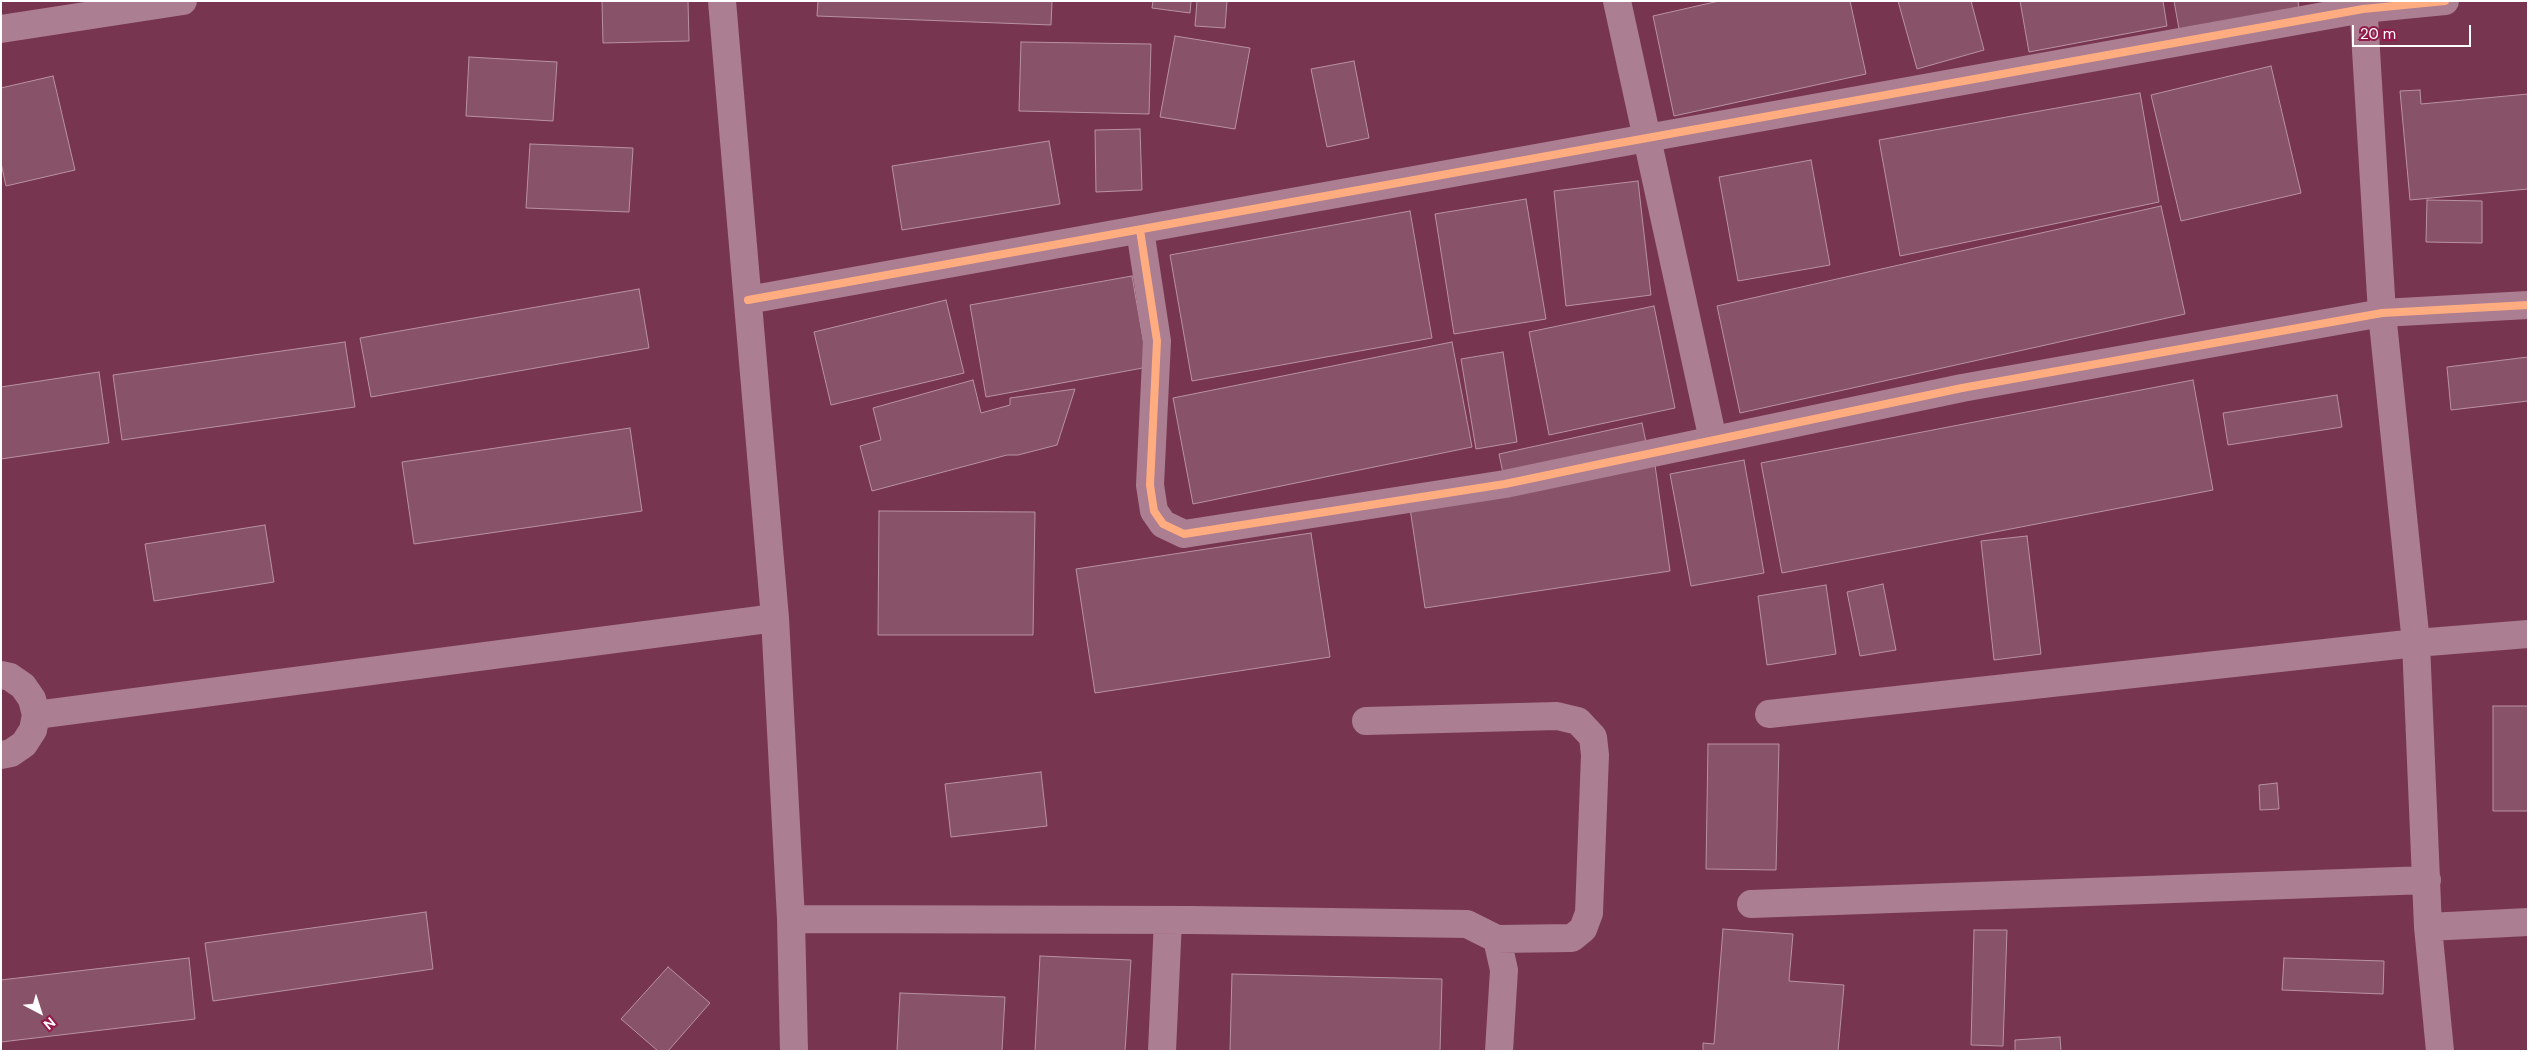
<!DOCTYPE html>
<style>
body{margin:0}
#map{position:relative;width:2529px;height:1052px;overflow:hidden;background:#783550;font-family:"DM Sans",sans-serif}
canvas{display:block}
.frame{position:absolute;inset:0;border:2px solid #fff;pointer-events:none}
.north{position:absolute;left:15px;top:987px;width:50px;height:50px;-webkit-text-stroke:4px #931a4b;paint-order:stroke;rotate:140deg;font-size:14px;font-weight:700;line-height:20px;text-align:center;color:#fff}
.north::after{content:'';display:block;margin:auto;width:18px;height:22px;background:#fff;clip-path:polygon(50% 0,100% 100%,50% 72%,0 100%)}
.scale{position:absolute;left:2352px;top:25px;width:119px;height:22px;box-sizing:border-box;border:2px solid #fff;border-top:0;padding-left:6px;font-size:15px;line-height:18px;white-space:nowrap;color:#fff;-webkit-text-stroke:4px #931a4b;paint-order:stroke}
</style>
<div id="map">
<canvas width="2529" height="1052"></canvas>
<div class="frame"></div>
<div class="north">N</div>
<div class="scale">20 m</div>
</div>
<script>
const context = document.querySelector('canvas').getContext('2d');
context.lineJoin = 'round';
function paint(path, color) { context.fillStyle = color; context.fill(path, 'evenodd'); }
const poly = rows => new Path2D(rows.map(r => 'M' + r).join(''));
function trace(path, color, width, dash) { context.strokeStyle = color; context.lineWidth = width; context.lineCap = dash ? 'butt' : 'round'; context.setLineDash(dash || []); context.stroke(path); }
const building = poly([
 [602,1,688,1,689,41,603,43,602,1],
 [818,1,1052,1,1051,25,817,16,818,1],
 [1153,1,1191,1,1190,13,1152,8,1153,1],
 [1197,1,1227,1,1225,28,1195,26,1197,1],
 [1719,1,1850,1,1866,74,1674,116,1653,16,1719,1],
 [1898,1,1971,1,1984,50,1917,69,1898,1],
 [2020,1,2163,1,2167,26,2029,52,2020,1],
 [2174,1,2298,1,2299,8,2179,29,2174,1],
 [1175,36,1250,48,1235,129,1160,117,1175,36],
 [1021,42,1151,44,1149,114,1019,111,1021,42],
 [469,57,557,62,553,121,466,116,469,57],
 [1354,61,1369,138,1327,147,1311,69,1354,61],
 [2271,66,2301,193,2181,221,2151,95,2271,66],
 [53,76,75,170,6,186,1,163,1,88,53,76],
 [2420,90,2421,104,2528,94,2528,189,2410,200,2400,91,2420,90],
 [2140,93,2159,202,1900,256,1879,140,2140,93],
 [1140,129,1142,190,1096,192,1095,130,1140,129],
 [1049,141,1060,204,902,230,892,166,1049,141],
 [530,144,633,148,629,212,526,208,530,144],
 [1811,160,1830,265,1738,281,1719,177,1811,160],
 [1638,181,1651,295,1566,306,1554,191,1638,181],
 [1526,199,1546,319,1454,334,1435,214,1526,199],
 [2427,200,2482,201,2482,243,2426,242,2427,200],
 [2161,206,2185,314,1740,413,1717,306,2161,206],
 [1410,211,1432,338,1192,381,1170,255,1410,211],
 [1132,276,1148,367,986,397,970,305,1132,276],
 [639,289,649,348,371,397,360,338,639,289],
 [946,300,964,373,831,405,814,332,946,300],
 [1654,306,1675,408,1549,435,1529,332,1654,306],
 [345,342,355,407,122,440,113,375,345,342],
 [1452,342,1472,447,1193,504,1173,398,1452,342],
 [1503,352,1517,442,1476,449,1461,359,1503,352],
 [2528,357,2528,401,2451,410,2447,367,2528,357],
 [99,372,109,443,1,459,1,387,99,372],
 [973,380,981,413,1010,405,1010,398,1075,389,1057,445,1018,455,1007,455,872,491,860,446,881,440,873,408,973,380],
 [2193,380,2213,490,1782,573,1761,463,2193,380],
 [2337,395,2342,427,2228,445,2223,413,2337,395],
 [1642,423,1648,452,1505,483,1499,454,1642,423],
 [630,428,642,511,414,544,402,462,630,428],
 [1744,460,1764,573,1691,586,1670,474,1744,460],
 [1655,465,1670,571,1425,608,1409,502,1655,465],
 [879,511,1035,512,1033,635,878,635,879,511],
 [265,525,274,582,154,601,145,544,265,525],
 [1311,533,1330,657,1095,693,1076,569,1311,533],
 [2027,536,2041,654,1994,660,1981,541,2027,536],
 [1883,584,1896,650,1860,656,1847,592,1883,584],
 [1826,585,1836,654,1767,665,1758,596,1826,585],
 [2493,706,2528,706,2528,811,2493,811,2493,706],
 [1708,744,1779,744,1776,870,1706,869,1708,744],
 [1041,772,1047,826,951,837,945,784,1041,772],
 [2277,783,2279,809,2260,810,2259,785,2277,783],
 [426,912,433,969,213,1001,205,943,426,912],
 [1723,929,1793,934,1789,981,1844,985,1838,1051,1703,1051,1703,1043,1714,1044,1723,929],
 [1974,930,2007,930,2003,1046,1971,1045,1974,930],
 [1040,956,1131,960,1125,1051,1035,1051,1040,956],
 [189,958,195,1019,1,1042,1,980,189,958],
 [2284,958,2384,961,2383,994,2282,990,2284,958],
 [668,967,710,1003,668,1051,658,1051,621,1019,668,967],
 [1232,974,1442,979,1440,1051,1230,1051,1232,974],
 [900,993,1005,997,1002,1051,897,1051,900,993],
 [2060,1037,2061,1051,2015,1051,2015,1040,2060,1037]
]);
paint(building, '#885369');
trace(building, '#b892a2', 1);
trace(poly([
 [722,1,775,618,791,919,794,1051],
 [1617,1,1713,440],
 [2363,1,2382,313,2416,643,2428,927,2440,1051],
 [1,29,183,1],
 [1140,230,1157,341,1150,485,1154,511,1163,524,1184,534,1505,484,1962,388,2382,313,2528,305],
 [748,300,2363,9,2445,1],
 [1,675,10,677,23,686,32,699,36,715,33,730,24,744,11,753,1,755],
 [1769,714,2416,643,2528,634],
 [36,715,775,618],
 [1751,904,2427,880],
 [791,919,1193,920,1467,924,1497,939,1572,938,1583,929,1589,913,1595,755,1593,737,1578,721,1557,716,1366,721],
 [2428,927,2528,922],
 [1497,939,1504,970,1499,1051],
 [1162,1051,1168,920]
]), '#ab7e91', 28);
trace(poly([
 [1140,230,1157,341,1150,485,1154,511,1163,524,1184,534,1505,484,1962,388,2382,313,2528,305],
 [748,300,2363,9,2445,1]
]), '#ffac80', 8);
</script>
